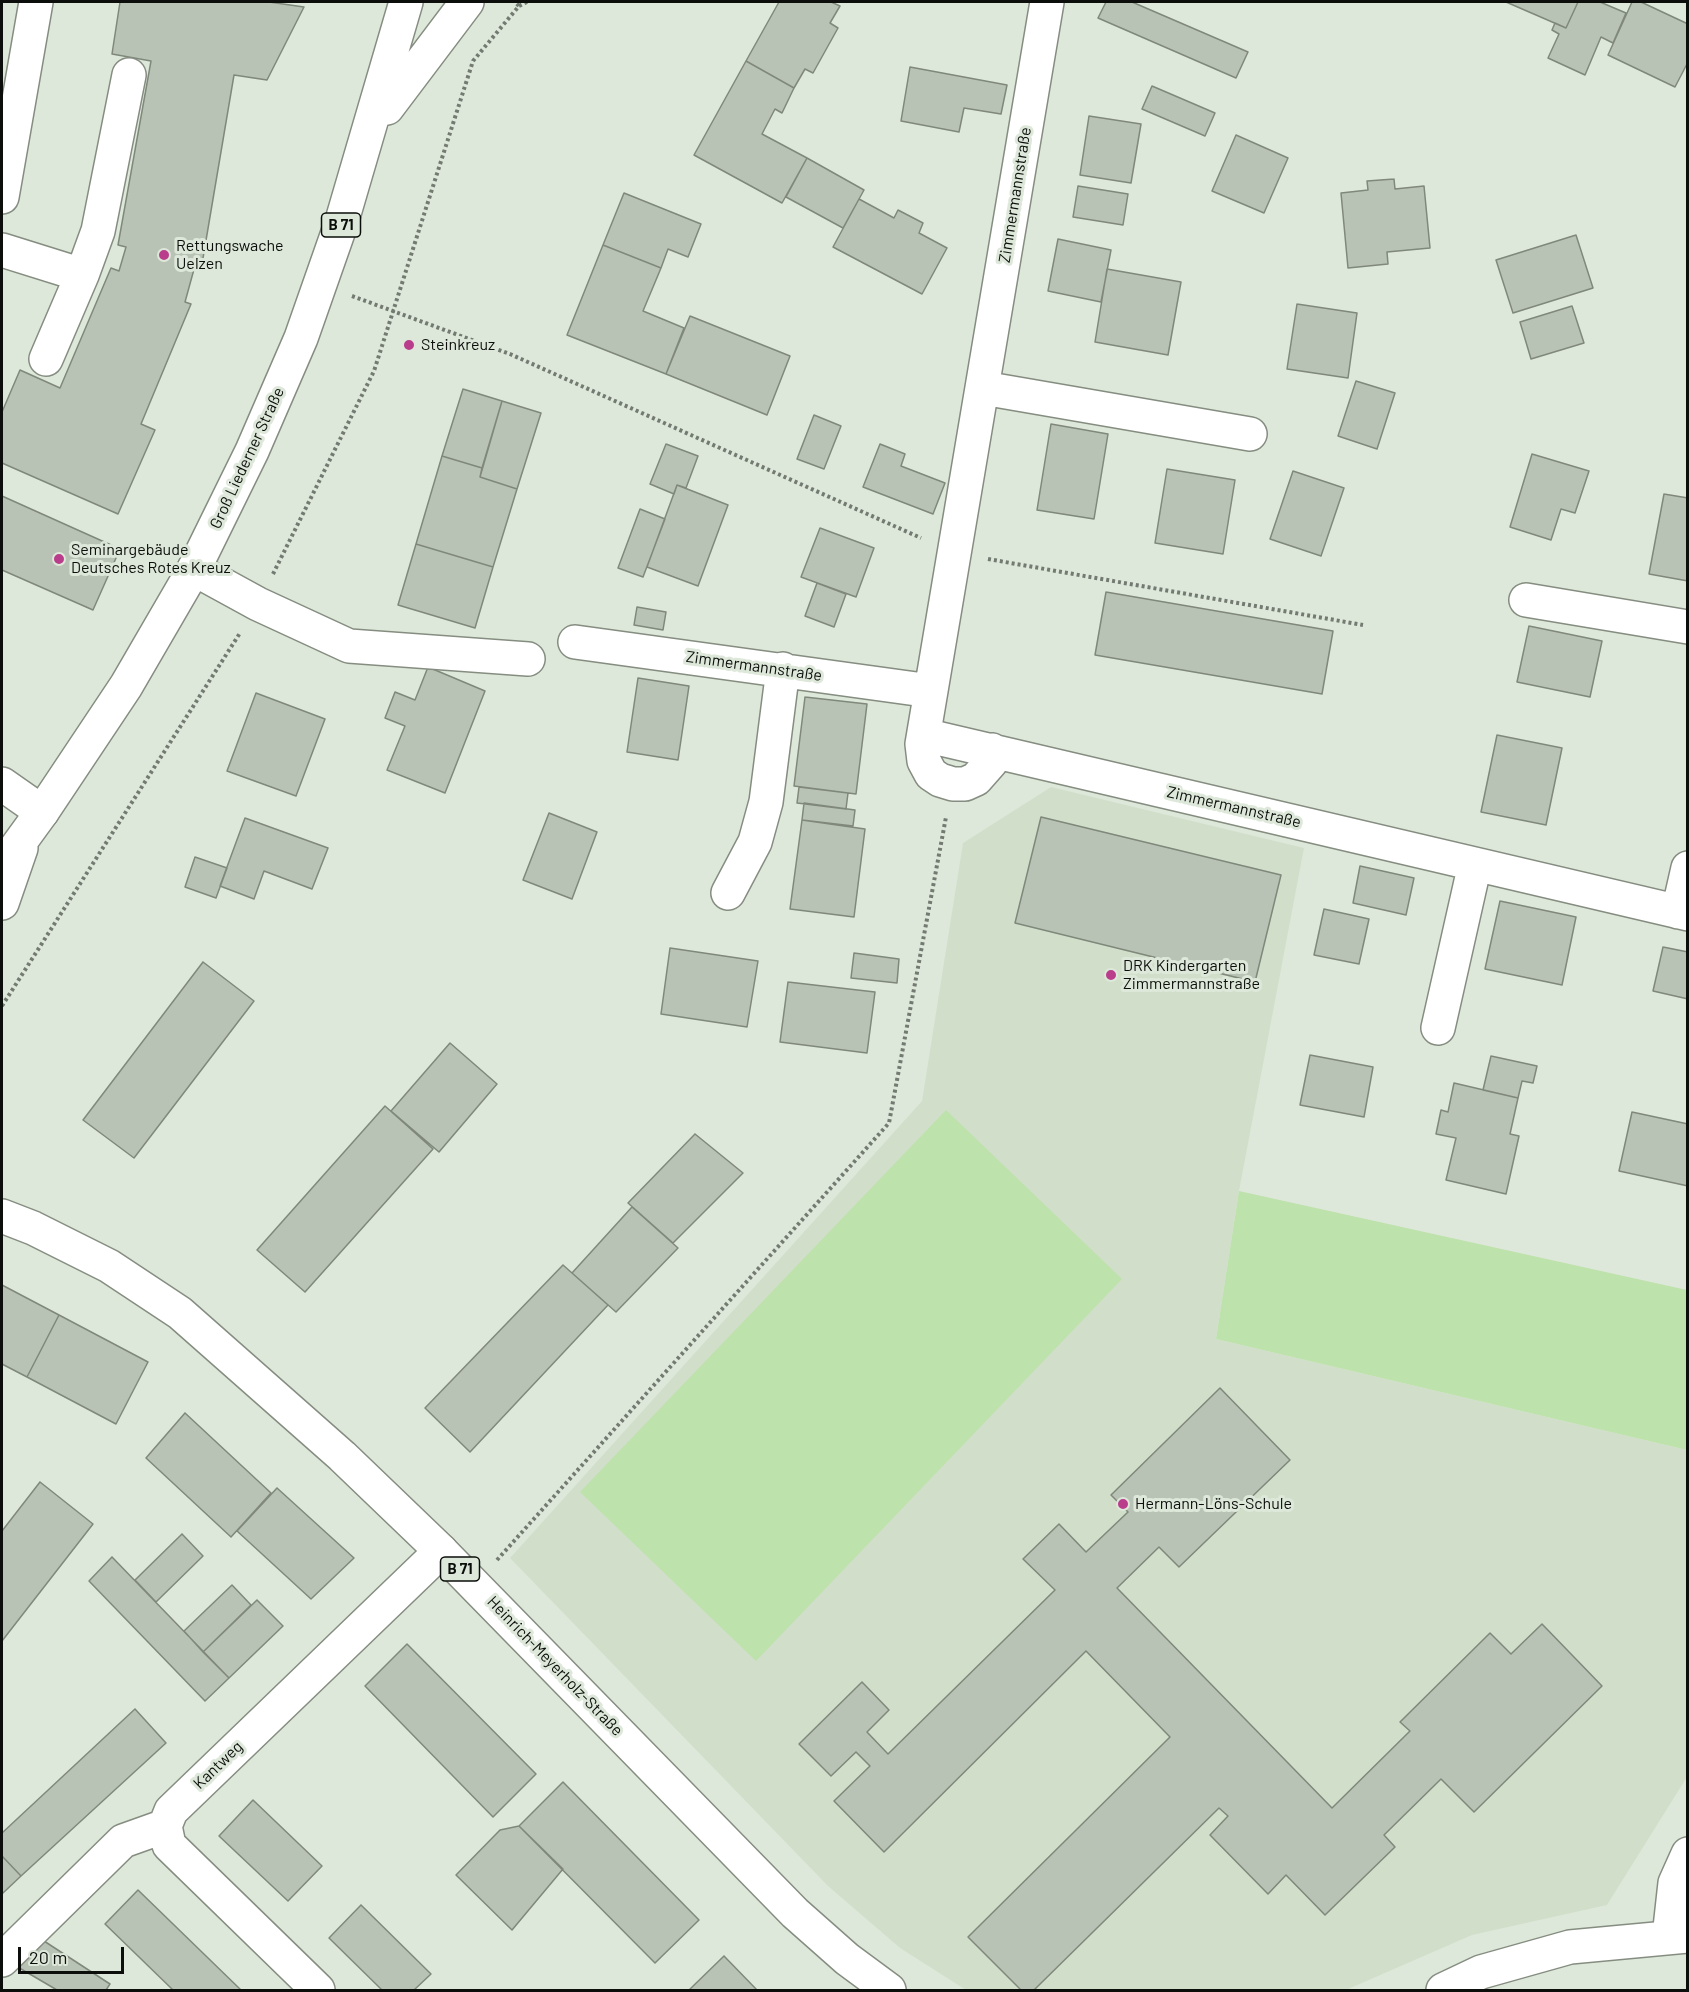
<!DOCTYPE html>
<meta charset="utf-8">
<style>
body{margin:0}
#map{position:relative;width:1689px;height:1992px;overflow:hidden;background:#dee8da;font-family:Barlow,sans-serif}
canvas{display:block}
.frame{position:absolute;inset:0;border:3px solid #0b0e0a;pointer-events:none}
.scale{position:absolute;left:18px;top:1947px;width:106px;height:27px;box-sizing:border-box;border:3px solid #0b0e0a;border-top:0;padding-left:8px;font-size:18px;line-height:21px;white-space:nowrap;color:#0b0e0a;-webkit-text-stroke:4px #dee8da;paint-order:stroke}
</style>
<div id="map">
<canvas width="1689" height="1992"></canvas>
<div class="frame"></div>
<div class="scale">20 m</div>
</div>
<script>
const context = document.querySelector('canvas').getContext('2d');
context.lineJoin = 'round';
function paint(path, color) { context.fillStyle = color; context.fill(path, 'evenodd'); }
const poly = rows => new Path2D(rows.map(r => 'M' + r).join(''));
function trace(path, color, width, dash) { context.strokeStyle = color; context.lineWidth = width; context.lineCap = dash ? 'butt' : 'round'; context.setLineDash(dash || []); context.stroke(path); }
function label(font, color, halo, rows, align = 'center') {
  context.font = font + ' Barlow,sans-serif'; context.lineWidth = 6; context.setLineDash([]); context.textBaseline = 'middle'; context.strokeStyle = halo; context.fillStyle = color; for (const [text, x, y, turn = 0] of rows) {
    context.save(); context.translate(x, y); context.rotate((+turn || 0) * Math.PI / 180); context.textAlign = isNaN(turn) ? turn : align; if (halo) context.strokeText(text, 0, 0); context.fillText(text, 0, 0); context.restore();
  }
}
paint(poly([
 [1051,787,1304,848,1239,1191,1216,1339,1687,1450,1687,1777,1607,1905,1472,1935,1346,1990,966,1990,900,1948,828,1886,510,1558,922,1101,963,843]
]), '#d1dfca');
paint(poly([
 [946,1110,1122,1279,756,1661,580,1492],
 [1239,1191,1687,1290,1687,1450,1216,1339]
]), '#bee2ac');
const building = poly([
 [120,2,269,2,304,7,267,80,234,75,202,264,196,262,185,302,191,304,141,424,155,430,118,514,2,463,2,412,20,370,60,388,111,268,119,271,126,247,118,245,151,61,112,54,120,2],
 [779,2,831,2,840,6,830,23,838,28,813,73,805,69,794,88,746,61,779,2],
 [1106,2,1132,2,1248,52,1236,78,1098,18,1106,2],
 [1506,2,1578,2,1566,28,1506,2],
 [1578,2,1600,2,1626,13,1613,43,1601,37,1585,75,1548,58,1559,34,1552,30,1555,23,1566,28,1578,2],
 [1632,2,1641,2,1688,24,1688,62,1675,87,1608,55,1632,2],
 [746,61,794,88,782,113,775,109,762,134,807,158,782,203,694,155,746,61],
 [910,67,1007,85,1001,114,964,108,959,132,901,121,910,67],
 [1152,86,1215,113,1205,136,1142,109,1152,86],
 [1089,116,1141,124,1131,183,1080,175,1089,116],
 [1236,135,1288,158,1264,213,1212,191,1236,135],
 [807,158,864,190,843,228,786,197,807,158],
 [1394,179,1395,189,1424,186,1430,248,1387,252,1388,264,1348,268,1341,193,1368,190,1367,181,1394,179],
 [1078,186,1128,194,1123,225,1073,217,1078,186],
 [624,193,701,224,688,257,668,249,661,268,603,245,624,193],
 [859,199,894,218,898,210,923,223,919,233,947,248,922,294,833,247,859,199],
 [1576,235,1593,288,1513,313,1496,260,1576,235],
 [1058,239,1111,250,1101,302,1048,291,1058,239],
 [603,245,661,268,643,311,684,328,666,374,567,335,603,245],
 [1107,269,1181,282,1168,355,1095,342,1107,269],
 [1297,304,1357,313,1348,378,1287,369,1297,304],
 [1572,306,1584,343,1531,359,1520,322,1572,306],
 [690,316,790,356,767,415,666,374,690,316],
 [1356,381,1395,393,1377,449,1338,436,1356,381],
 [463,389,502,401,482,468,442,456,463,389],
 [502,401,541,413,517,489,480,477,502,401],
 [814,415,841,426,824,469,797,459,814,415],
 [1051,424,1108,434,1094,519,1037,510,1051,424],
 [666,444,698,456,686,488,677,485,674,494,650,484,666,444],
 [880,444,905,454,901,466,945,483,933,514,863,487,880,444],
 [1532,454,1589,471,1575,513,1561,509,1551,540,1510,527,1532,454],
 [442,456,482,468,480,477,517,489,493,567,416,544,442,456],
 [1167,469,1235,480,1223,554,1155,543,1167,469],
 [1293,471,1344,488,1321,556,1270,539,1293,471],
 [677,485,728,505,698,586,647,567,677,485],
 [1664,494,1688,498,1688,581,1649,574,1664,494],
 [2,496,120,549,93,610,2,570,2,496],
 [640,509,665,519,643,577,618,568,640,509],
 [820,528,874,548,856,597,801,577,820,528],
 [416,544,493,567,475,628,398,605,416,544],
 [817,583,846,594,834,627,805,616,817,583],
 [1106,592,1333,631,1322,694,1095,655,1106,592],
 [637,607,666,612,663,630,634,625,637,607],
 [1529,626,1602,641,1590,697,1517,682,1529,626],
 [428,667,485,691,445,793,387,770,405,726,385,718,395,692,415,700,428,667],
 [638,678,689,686,678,760,627,752,638,678],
 [256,693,325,719,296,796,227,771,256,693],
 [805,697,867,704,856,794,794,786,805,697],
 [1497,735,1562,748,1546,825,1481,812,1497,735],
 [799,787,848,793,846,809,797,803,799,787],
 [804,803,855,810,853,826,802,820,804,803],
 [549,813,597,832,572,899,523,880,549,813],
 [1041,817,1281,875,1255,982,1015,923,1041,817],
 [245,818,328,848,312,889,264,871,254,899,220,886,245,818],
 [802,820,865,829,854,917,790,909,802,820],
 [195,857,227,868,216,898,185,887,195,857],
 [1360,866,1414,878,1406,915,1353,903,1360,866],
 [1500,901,1576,917,1562,985,1485,969,1500,901],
 [1324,909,1369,919,1359,964,1314,955,1324,909],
 [1663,947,1688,952,1688,999,1653,991,1663,947],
 [670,948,758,961,747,1027,661,1014,670,948],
 [854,953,899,959,897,983,851,978,854,953],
 [203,962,254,1001,134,1158,83,1120,203,962],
 [788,982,875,992,867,1053,780,1042,788,982],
 [450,1043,497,1084,439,1152,391,1111,450,1043],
 [1310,1055,1373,1067,1364,1117,1300,1105,1310,1055],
 [1491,1056,1537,1066,1533,1083,1522,1081,1518,1098,1483,1090,1491,1056],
 [1454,1083,1518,1098,1510,1134,1519,1136,1506,1194,1446,1180,1456,1138,1436,1134,1441,1110,1448,1112,1454,1083],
 [385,1106,433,1149,305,1292,257,1250,385,1106],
 [1632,1112,1688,1124,1688,1186,1619,1171,1632,1112],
 [695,1134,743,1173,673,1243,628,1203,695,1134],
 [632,1207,678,1248,616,1312,572,1273,632,1207],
 [563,1265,608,1305,470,1452,425,1408,563,1265],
 [2,1285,59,1315,27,1377,2,1364,2,1285],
 [59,1315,148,1362,116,1424,27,1377,59,1315],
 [1220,1388,1290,1460,1179,1567,1159,1547,1117,1588,1332,1808,1410,1731,1400,1722,1490,1633,1511,1654,1542,1624,1602,1686,1474,1812,1441,1779,1384,1835,1395,1847,1325,1915,1286,1875,1268,1894,1210,1835,1228,1816,1219,1808,1034,1990,1021,1990,968,1937,1170,1737,1086,1651,884,1852,834,1801,870,1766,856,1752,831,1776,799,1744,862,1682,889,1710,867,1732,888,1754,1055,1590,1023,1559,1059,1524,1086,1552,1128,1512,1111,1495,1220,1388],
 [185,1413,271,1493,231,1537,146,1458,185,1413],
 [40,1482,93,1524,2,1641,2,1531,40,1482],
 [277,1488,354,1558,311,1599,237,1531,277,1488],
 [182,1534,203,1556,156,1602,135,1580,182,1534],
 [112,1557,229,1678,205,1701,89,1581,112,1557],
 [232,1585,251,1605,203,1652,184,1631,232,1585],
 [257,1600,283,1626,229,1678,203,1652,257,1600],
 [407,1644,536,1774,493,1817,365,1686,407,1644],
 [135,1709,166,1743,21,1876,2,1856,2,1833,135,1709],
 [563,1782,699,1920,655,1963,519,1826,563,1782],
 [253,1800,322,1866,288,1901,219,1836,253,1800],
 [519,1826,563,1869,512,1930,456,1875,500,1830,519,1826],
 [2,1856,21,1876,3,1893,2,1891,2,1856],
 [138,1890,241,1990,173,1990,105,1924,138,1890],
 [361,1905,431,1974,414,1990,382,1990,329,1938,361,1905],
 [44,1941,110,1984,106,1990,57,1990,16,1966,44,1941],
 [724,1956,757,1990,689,1990,724,1956]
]);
paint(building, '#b9c3b5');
trace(building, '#7f887b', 1.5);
const minor = poly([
 [2,197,36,2],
 [2,250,82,275,46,359],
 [82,275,98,231,129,75],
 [983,388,1250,434],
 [194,569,258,604,349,646,528,659],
 [1526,600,1688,627],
 [575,642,931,691],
 [924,735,1688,914],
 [992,750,991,762,976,779,965,784,953,784,940,780,931,774,924,761,922,744,1047,2],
 [2,784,42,812],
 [728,893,755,842,766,802,783,669],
 [1678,912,1688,868],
 [1438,1028,1475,864],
 [1669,1937,1675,1883,1688,1854],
 [2,1960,123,1841,165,1826],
 [318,1990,169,1845,165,1826,171,1811,441,1551]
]);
const major = poly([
 [378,110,387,108,467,2],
 [2,867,42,812,126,686,194,569,252,451,301,338,341,224,406,2],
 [2,903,21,848],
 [2,1216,33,1228,109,1266,180,1313,342,1456,441,1551,795,1913,847,1959,889,1990],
 [1443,1990,1481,1972,1570,1947,1688,1936]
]);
trace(minor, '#858d80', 36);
trace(major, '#858d80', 36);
trace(poly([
 [519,6,527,2],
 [352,296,510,354,921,538],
 [988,559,1363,625],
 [273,574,374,371,473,61,519,6,515,2],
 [2,1006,240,633],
 [497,1560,889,1123,946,817]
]), '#737a71', 4, [3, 3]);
trace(minor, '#fff', 33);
trace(major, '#fff', 33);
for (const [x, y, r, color] of [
 [164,255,6,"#ba3d8c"],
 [409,345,6,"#ba3d8c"],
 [59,559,6,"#ba3d8c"],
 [1111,975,6,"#ba3d8c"],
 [1123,1504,6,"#ba3d8c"]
]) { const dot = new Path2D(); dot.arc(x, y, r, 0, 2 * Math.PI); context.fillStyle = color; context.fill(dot); trace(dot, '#dee8da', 2); }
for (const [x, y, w] of [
 [341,225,39],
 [460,1569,39]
]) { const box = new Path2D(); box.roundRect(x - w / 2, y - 12, w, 24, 4.5); context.fillStyle = '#dee8da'; context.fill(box); trace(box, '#0b0e0a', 1.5); }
label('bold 15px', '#0b0e0a', null, [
 ["B 71",341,225],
 ["B 71",460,1569]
]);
label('16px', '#0b0e0a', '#dee8da', [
 ["Zimmermannstraße",1015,195,-81],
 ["Groß Liederner Straße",247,458,-65],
 ["Zimmermannstraße",754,666,8],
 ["Zimmermannstraße",1234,807,13],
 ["Heinrich-Meyerholz-Straße",555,1666,46],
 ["Kantweg",218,1765,-44]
]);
label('16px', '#0b0e0a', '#dee8da', [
 ["Rettungswache",176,246],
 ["Uelzen",176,264],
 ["Steinkreuz",421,345],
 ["Seminargebäude",71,550],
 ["Deutsches Rotes Kreuz",71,568],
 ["DRK Kindergarten",1123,966],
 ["Zimmermannstraße",1123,984],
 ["Hermann-Löns-Schule",1135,1504]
], 'left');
</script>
